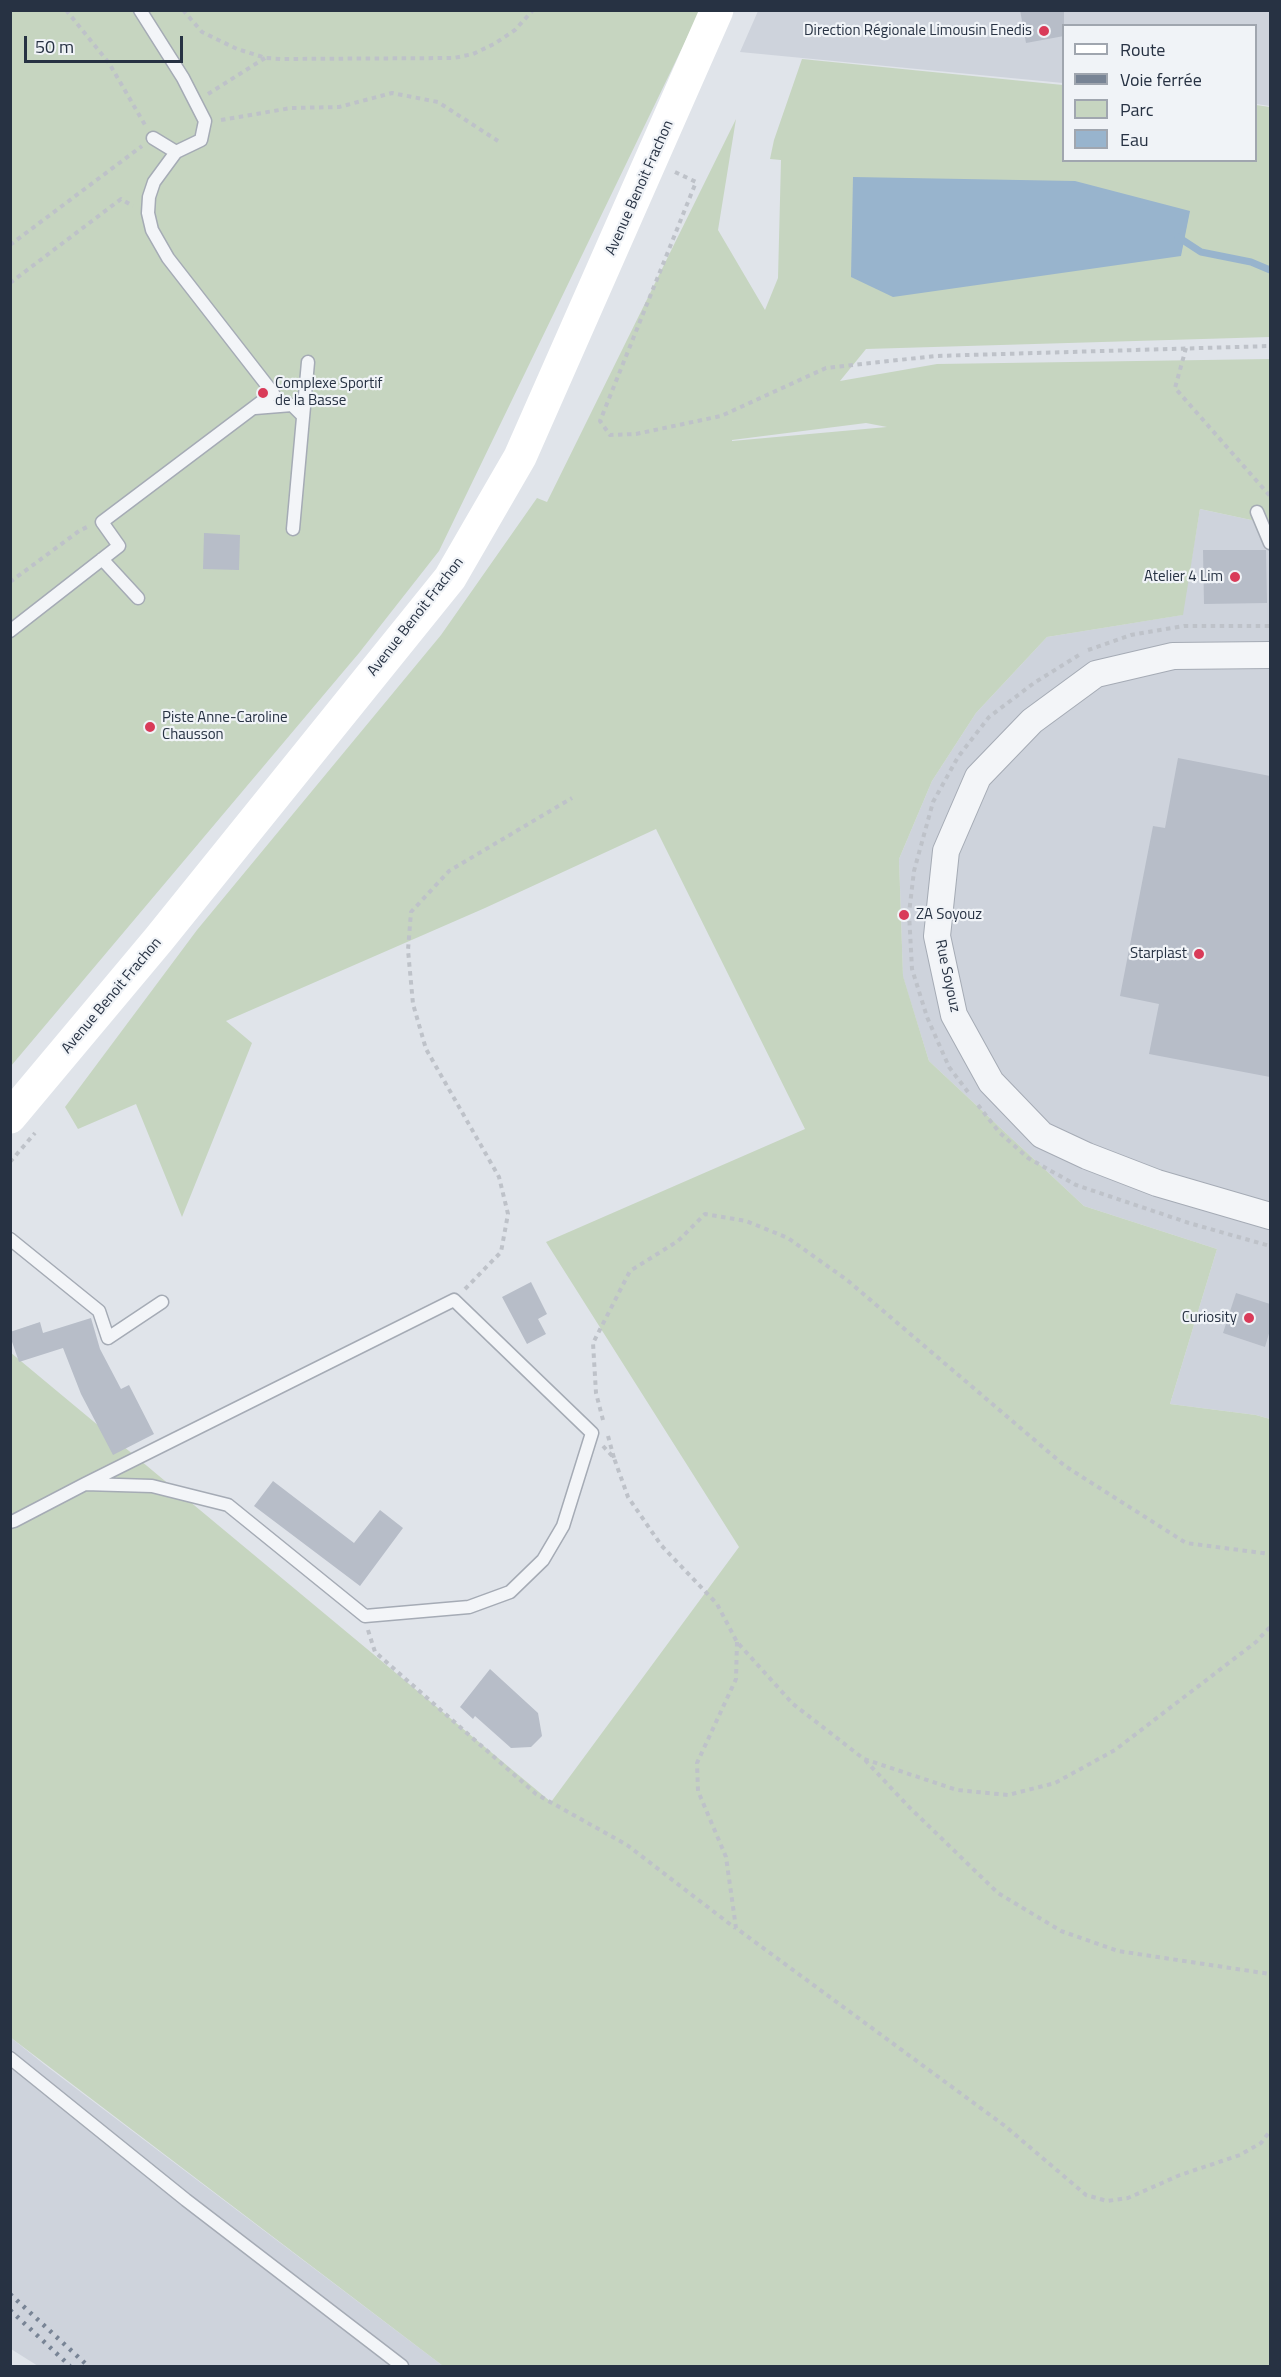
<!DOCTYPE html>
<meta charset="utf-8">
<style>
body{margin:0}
#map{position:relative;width:1281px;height:2377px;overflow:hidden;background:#e0e4ea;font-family:"Titillium Web",sans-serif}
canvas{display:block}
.frame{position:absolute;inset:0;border:12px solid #273243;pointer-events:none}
.legend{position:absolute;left:1062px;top:24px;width:195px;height:138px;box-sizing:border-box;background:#f0f3f7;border:2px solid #a0a6af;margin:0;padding:8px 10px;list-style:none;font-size:18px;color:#273243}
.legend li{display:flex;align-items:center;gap:12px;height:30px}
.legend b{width:30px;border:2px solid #a0a6af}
.scale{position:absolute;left:24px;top:36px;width:159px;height:27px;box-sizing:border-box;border:3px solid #273243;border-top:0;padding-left:8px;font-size:18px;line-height:21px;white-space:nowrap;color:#273243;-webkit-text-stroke:4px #f0f3f7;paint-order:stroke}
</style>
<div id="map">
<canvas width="1281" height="2377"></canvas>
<div class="frame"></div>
<ul class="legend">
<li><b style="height:8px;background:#fff"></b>Route</li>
<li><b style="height:8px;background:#788495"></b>Voie ferrée</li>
<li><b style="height:16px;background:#c6d5c0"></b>Parc</li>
<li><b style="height:16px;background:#98b4cd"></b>Eau</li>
</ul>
<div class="scale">50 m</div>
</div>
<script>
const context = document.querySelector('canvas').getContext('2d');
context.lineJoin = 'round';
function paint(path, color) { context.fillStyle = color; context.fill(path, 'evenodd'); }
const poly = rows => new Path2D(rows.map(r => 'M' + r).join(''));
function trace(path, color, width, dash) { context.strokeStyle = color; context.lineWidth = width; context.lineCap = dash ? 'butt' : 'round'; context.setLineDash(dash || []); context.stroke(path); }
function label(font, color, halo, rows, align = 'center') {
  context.font = font + ' "Titillium Web",sans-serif'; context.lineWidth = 4.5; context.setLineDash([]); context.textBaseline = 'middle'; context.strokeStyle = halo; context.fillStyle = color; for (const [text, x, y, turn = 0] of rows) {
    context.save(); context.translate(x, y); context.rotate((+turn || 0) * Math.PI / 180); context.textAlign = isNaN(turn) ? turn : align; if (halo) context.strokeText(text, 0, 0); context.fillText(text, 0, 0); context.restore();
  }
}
paint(poly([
 [758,11,1270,11,1270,106,1256,104,1256,26,1064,26,1063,83,740,52],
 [1200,509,1270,524,1270,1419,1256,1415,1170,1404,1217,1249,1084,1206,929,1061,903,977,899,859,932,781,976,713,1047,637,1182,615],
 [10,2037,45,2065,443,2366,38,2366,11,2349]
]), '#ced3dc');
paint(poly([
 [10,11,700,11,439,551,359,653,11,1066],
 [802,59,1063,85,1064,160,1256,160,1256,105,1270,107,1270,337,866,349,840,381,937,364,1270,359,1270,524,1200,509,1183,615,1047,637,976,713,932,781,899,859,903,976,929,1061,1084,1206,1217,1249,1170,1404,1256,1415,1270,1419,1270,2366,443,2366,10,2037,10,1352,551,1802,739,1547,546,1242,805,1129,656,829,485,908,226,1021,252,1043,182,1217,136,1104,78,1129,65,1107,197,930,441,635,537,498,547,502,736,119,718,230,765,310,778,278,781,160,770,159,774,140],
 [866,423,887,427,732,441,732,440]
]), '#c6d5c0');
paint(poly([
 [853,177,1075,181,1190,211,1181,256,893,297,851,277]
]), '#98b4cd');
trace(poly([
 [1178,237,1201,252,1251,262,1270,270]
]), '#98b4cd', 7);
paint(poly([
 [1020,10,1064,10,1064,36,1026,43],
 [204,533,240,535,239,570,203,569],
 [1203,550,1266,550,1267,603,1204,604],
 [1178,758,1270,776,1270,1077,1149,1054,1159,1004,1120,996,1153,826,1165,828],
 [531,1282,547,1314,538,1319,546,1334,527,1344,502,1297],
 [1236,1293,1270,1304,1270,1330,1265,1347,1223,1333],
 [91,1318,100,1349,121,1389,129,1385,154,1434,113,1455,81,1394,63,1348,19,1362,10,1336,10,1332,40,1322,43,1333],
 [273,1481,354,1543,380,1510,403,1528,360,1586,254,1506],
 [490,1669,538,1713,542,1736,531,1747,511,1748,475,1716,473,1719,460,1707]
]), '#b7bdc8');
const service = poly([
 [153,138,176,152],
 [255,408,292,405,303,416],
 [1257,512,1270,543],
 [293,529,308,362],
 [102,559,138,598],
 [10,631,119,546,102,522,273,393,168,258,152,230,148,213,149,197,154,182,176,152,201,140,205,121,183,78,140,10],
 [10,1239,99,1311,108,1338,162,1302],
 [10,1522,14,1521,85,1484,454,1300,592,1433,563,1526,543,1560,510,1592,469,1607,365,1616,228,1505,152,1486,85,1484],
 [10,2058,186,2200,402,2366]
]);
const minor = poly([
 [1270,655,1173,656,1096,674,1032,721,978,777,946,851,937,936,954,1015,991,1082,1042,1135,1087,1156,1157,1183,1270,1216]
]);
trace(service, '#a5abb5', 15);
trace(minor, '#a5abb5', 28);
trace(poly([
 [66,10,109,63,145,125],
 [183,10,202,32,237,49,266,58,281,59,454,58,473,54,494,44,515,30,533,10],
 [208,94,265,58],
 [221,120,291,108,339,107,392,93,438,102,498,141],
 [675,172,696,182,600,421,610,435,636,434,721,416,826,368,935,356,1270,346],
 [10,245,142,146],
 [10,283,121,199,133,206],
 [1186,348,1175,388,1270,496],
 [10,582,79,531,87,527],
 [1088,650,1131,635,1184,626,1270,626],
 [968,1092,949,1067,927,1017,912,969,909,913,914,871,933,802,958,757,989,717,1034,683,1079,655],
 [978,1105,999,1132,1028,1158,1076,1185,1189,1223,1270,1246],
 [10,1162,35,1133],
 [465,1289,501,1252,508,1214,499,1177,426,1049,413,1004,408,950,411,912,449,871,572,798],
 [603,1420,596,1393,593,1343,630,1271,678,1241,705,1214,746,1221,788,1238,847,1280,1065,1466,1186,1543,1270,1554],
 [608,1436,614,1458],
 [603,1446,614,1458,628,1497,661,1545,717,1604,737,1642,793,1704,864,1759,957,1790,1008,1795,1055,1783,1115,1750,1256,1642,1270,1627],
 [368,1630,375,1652,536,1794,627,1845,735,1928],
 [737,1642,736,1679,697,1763,698,1791,726,1857,736,1928,1005,2126,1086,2195,1107,2201,1128,2198,1180,2175,1240,2155,1261,2143,1270,2131],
 [865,1760,908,1806,998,1893,1061,1931,1118,1951,1270,1974]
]), '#bec2c9', 4, [4.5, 4.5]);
trace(service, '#f3f5f8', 12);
trace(minor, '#f3f5f8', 26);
trace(poly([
 [10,1117,159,939,450,578,520,457,717,10]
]), '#fff', 33);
trace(poly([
 [10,2294,88,2366],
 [10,2310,70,2366]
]), '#788495', 4.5, [3, 6]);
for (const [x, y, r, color] of [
 [1044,31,6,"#d93b59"],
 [263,393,6,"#d93b59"],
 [1235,577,6,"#d93b59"],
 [150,727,6,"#d93b59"],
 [904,915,6,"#d93b59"],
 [1199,954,6,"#d93b59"],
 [1249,1318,6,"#d93b59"]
]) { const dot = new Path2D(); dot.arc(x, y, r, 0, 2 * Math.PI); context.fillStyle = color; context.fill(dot); trace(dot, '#f0f3f7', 2); }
label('15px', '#273243', '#f0f3f7', [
 ["Direction Régionale Limousin Enedis",1032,31],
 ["Complexe Sportif",275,384,"left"],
 ["de la Basse",275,401,"left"],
 ["Atelier 4 Lim",1223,577],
 ["Piste Anne-Caroline",162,718,"left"],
 ["Chausson",162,735,"left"],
 ["ZA Soyouz",916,915,"left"],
 ["Starplast",1187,954],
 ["Curiosity",1237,1318]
], 'right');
label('15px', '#273243', '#f0f3f7', [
 ["Avenue Benoit Frachon",640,188,-66],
 ["Avenue Benoit Frachon",416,617,-52],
 ["Rue Soyouz",947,976,78],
 ["Avenue Benoit Frachon",112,996,-50]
]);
</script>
